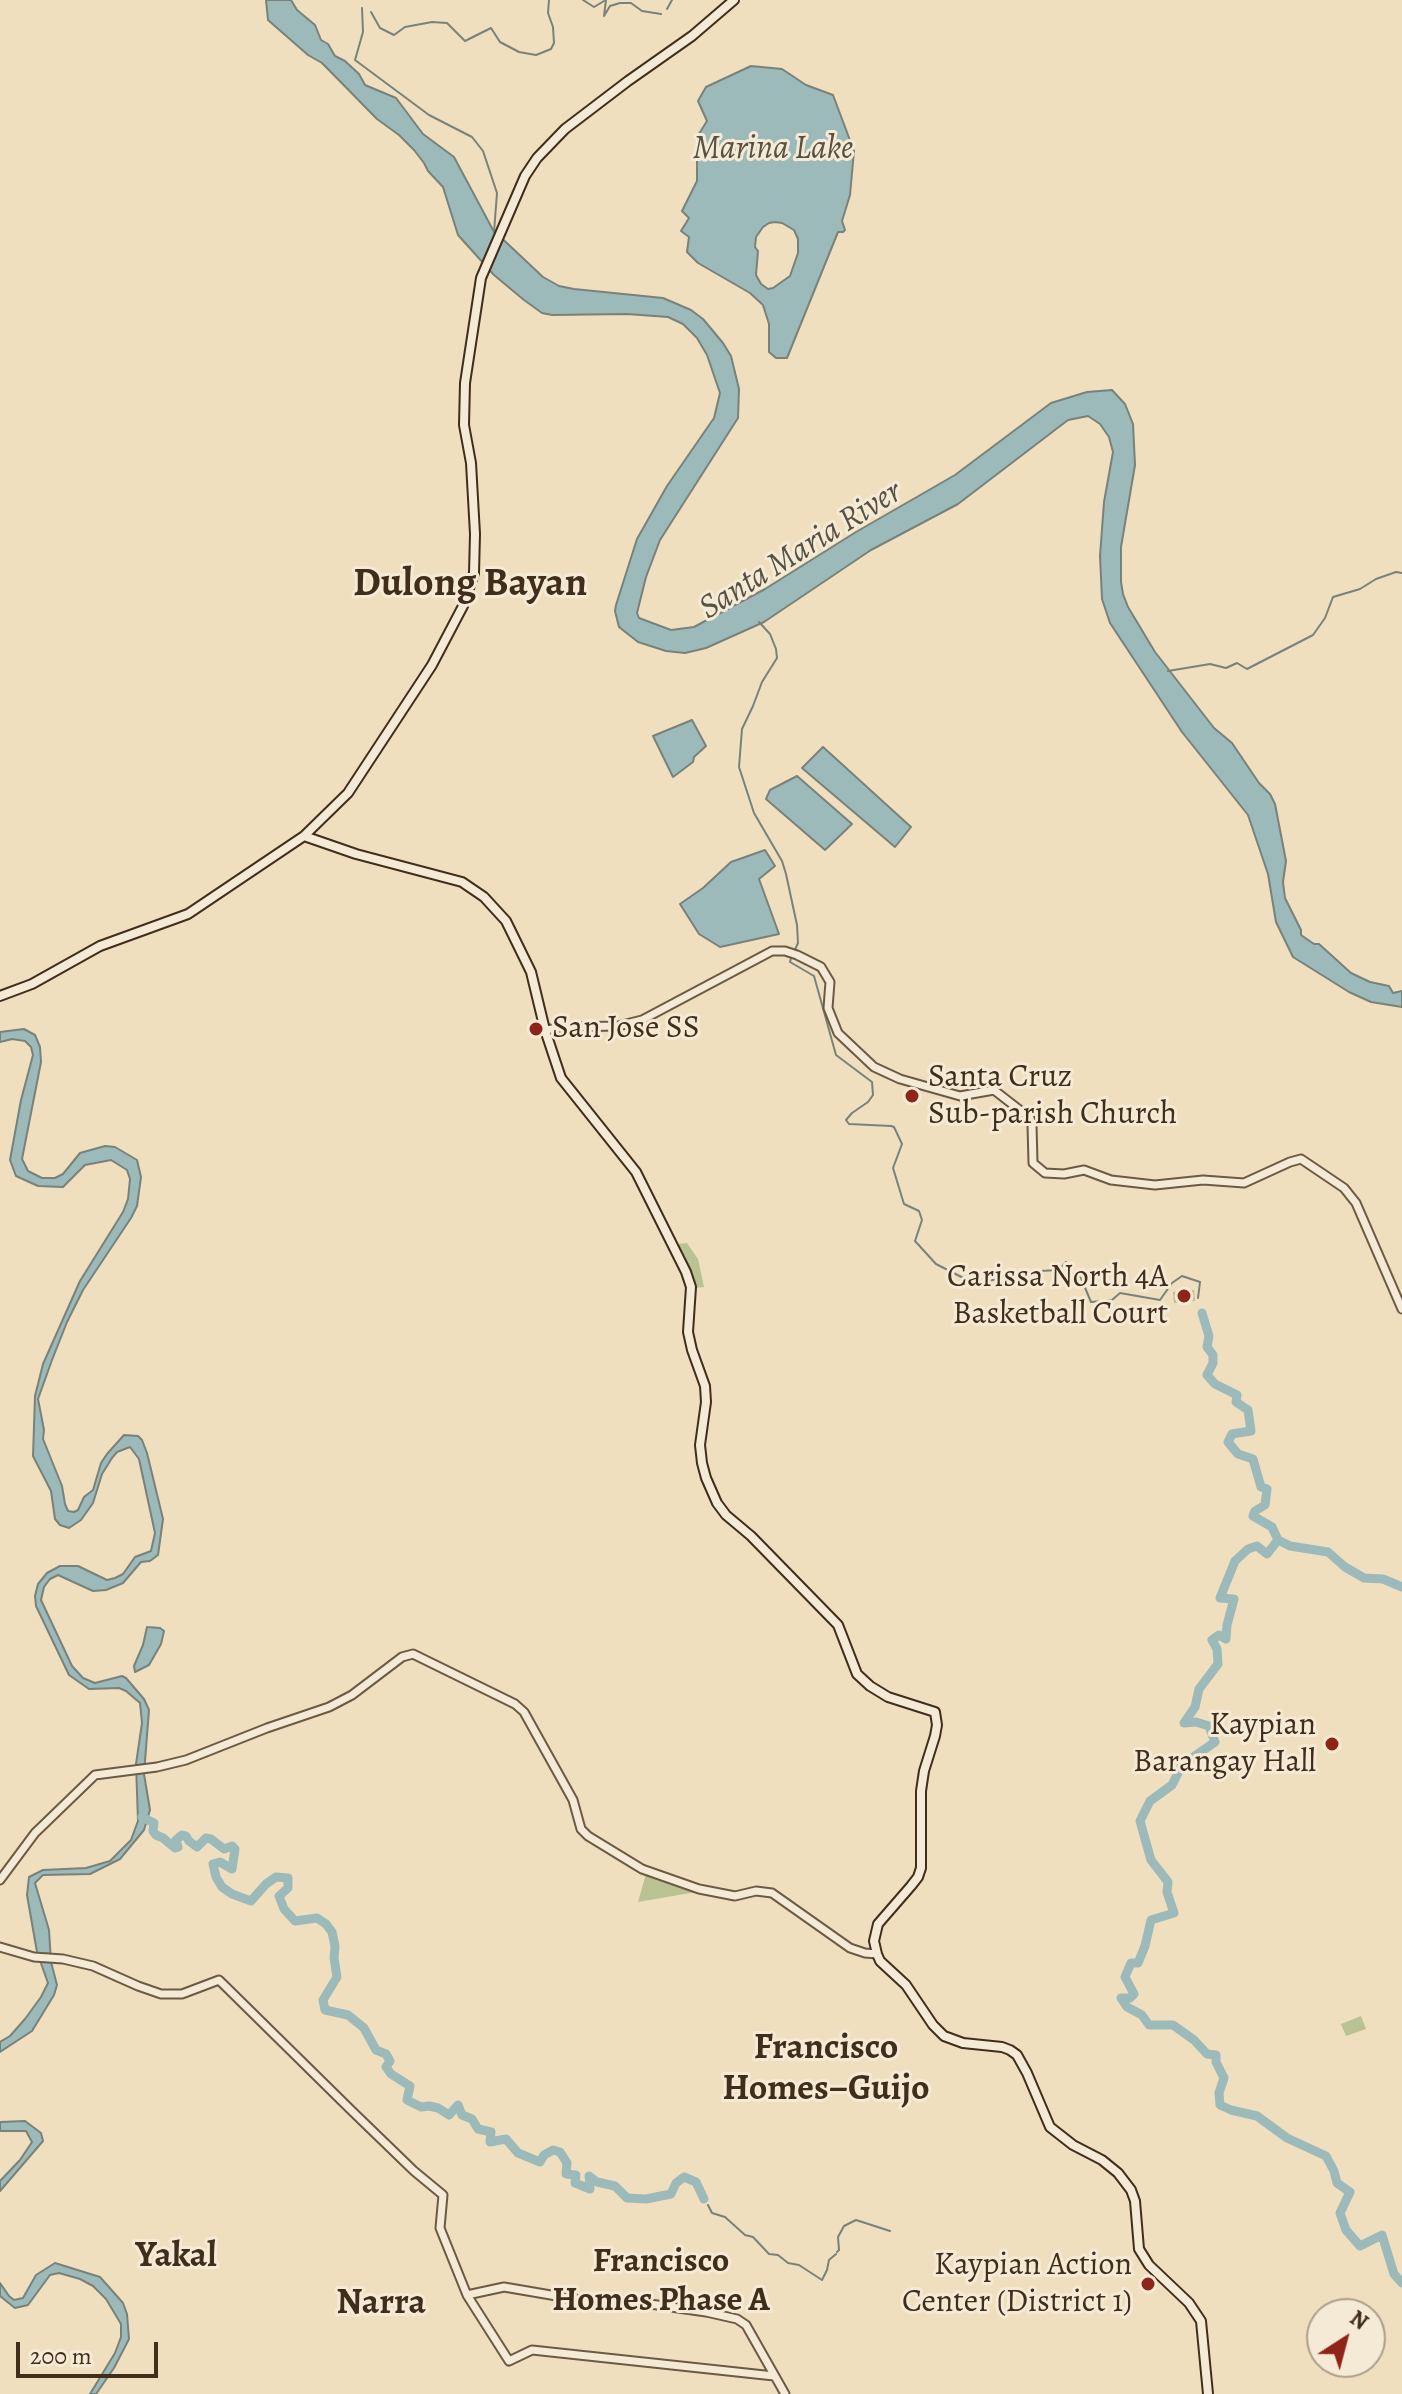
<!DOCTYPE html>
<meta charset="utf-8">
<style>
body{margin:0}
#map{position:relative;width:1402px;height:2394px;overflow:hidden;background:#f0dfbe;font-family:Alegreya,serif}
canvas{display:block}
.north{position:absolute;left:1306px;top:2298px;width:80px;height:80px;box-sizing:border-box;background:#f5ead5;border:2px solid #ad9f8b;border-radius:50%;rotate:36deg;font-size:22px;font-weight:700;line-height:32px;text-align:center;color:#402e1b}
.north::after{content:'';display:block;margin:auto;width:28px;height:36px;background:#8f2418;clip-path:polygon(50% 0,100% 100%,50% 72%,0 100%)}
.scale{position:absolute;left:16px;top:2342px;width:142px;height:36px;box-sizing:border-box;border:4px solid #402e1b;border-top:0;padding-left:10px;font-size:24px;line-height:28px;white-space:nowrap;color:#402e1b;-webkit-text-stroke:6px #f5ead5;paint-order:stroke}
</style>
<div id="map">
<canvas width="1402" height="2394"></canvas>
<div class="north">N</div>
<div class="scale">200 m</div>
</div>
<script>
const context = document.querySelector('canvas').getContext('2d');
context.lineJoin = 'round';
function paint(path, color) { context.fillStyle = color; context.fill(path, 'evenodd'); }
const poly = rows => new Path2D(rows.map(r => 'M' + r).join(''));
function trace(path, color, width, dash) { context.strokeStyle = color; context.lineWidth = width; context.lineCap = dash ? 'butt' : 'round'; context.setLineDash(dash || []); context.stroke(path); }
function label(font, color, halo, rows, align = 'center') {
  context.font = font + ' Alegreya,serif'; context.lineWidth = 6; context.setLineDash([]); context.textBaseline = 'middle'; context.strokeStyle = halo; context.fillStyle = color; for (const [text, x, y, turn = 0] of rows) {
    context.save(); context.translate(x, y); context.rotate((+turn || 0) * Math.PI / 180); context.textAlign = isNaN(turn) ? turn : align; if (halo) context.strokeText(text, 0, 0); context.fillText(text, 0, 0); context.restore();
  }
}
paint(poly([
 [687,1243,698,1259,704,1287,694,1288,690,1269,677,1244],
 [1194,1290,1195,1301,1174,1303,1173,1292],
 [646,1874,678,1886,696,1892,638,1902],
 [1361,2016,1366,2029,1346,2036,1341,2024]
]), '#b9c292');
const water = poly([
 [266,0,291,0,297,10,315,25,321,40,328,44,335,56,345,61,359,74,365,85,396,98,423,134,454,157,493,230,543,277,559,286,574,289,663,298,691,310,703,319,723,343,731,356,739,389,738,418,660,540,646,577,637,613,639,618,671,630,694,627,765,589,856,532,955,475,1051,403,1087,392,1112,390,1125,404,1133,424,1135,465,1121,547,1121,582,1123,594,1128,607,1155,652,1214,728,1232,743,1259,783,1270,794,1275,804,1286,861,1283,882,1285,898,1301,930,1301,935,1314,944,1319,944,1351,973,1370,982,1389,986,1393,993,1402,991,1402,1007,1371,1002,1349,992,1293,957,1276,922,1268,874,1248,815,1182,732,1110,623,1102,599,1100,556,1104,502,1113,452,1109,437,1100,424,1088,416,1068,420,958,504,871,550,764,622,706,648,685,653,666,651,638,642,619,627,615,611,616,605,637,539,667,486,714,418,720,393,707,355,697,338,683,324,668,317,627,314,552,315,542,313,524,300,494,275,458,235,443,187,428,171,424,163,414,150,399,135,377,119,322,63,308,55,268,20,266,0],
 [751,66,782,69,806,85,833,95,854,151,850,195,842,221,845,230,843,232,838,232,787,358,776,358,769,352,769,324,763,305,750,293,698,263,687,252,689,237,681,231,689,218,682,211,697,181,697,137,707,121,698,101,706,87,751,66],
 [775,222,782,223,794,230,798,239,798,253,790,276,773,288,768,289,761,284,756,275,758,251,755,247,756,237,763,227,769,223,775,222],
 [692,720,706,746,694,757,693,762,673,777,653,736,692,720],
 [823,747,911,827,895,847,802,768,823,747],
 [797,776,852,824,825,850,766,799,770,790,797,776],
 [765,850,775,866,759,879,779,934,720,947,699,934,680,904,703,888,731,862,765,850],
 [24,1029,35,1035,40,1047,41,1062,22,1159,28,1171,42,1178,55,1178,63,1174,80,1153,105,1146,115,1147,137,1160,141,1177,137,1206,131,1218,83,1290,67,1322,52,1360,38,1399,44,1430,43,1439,62,1486,65,1504,68,1511,74,1512,78,1510,84,1497,93,1490,101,1463,107,1454,124,1435,138,1436,142,1440,147,1453,163,1519,158,1555,150,1561,141,1562,123,1583,106,1590,93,1591,58,1575,50,1579,44,1587,41,1600,72,1666,83,1678,95,1683,122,1676,126,1678,144,1699,149,1710,144,1774,150,1810,144,1830,120,1859,90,1874,43,1875,35,1883,49,1930,51,1962,57,1985,54,1995,32,2031,0,2052,0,2042,10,2036,25,2019,41,1997,48,1983,37,1952,27,1895,29,1877,43,1870,86,1868,110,1861,131,1840,138,1821,136,1764,142,1723,140,1703,126,1691,119,1688,89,1689,69,1675,36,1606,35,1596,38,1584,47,1573,60,1566,78,1566,107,1580,115,1578,123,1574,135,1557,151,1551,155,1533,139,1459,130,1447,117,1452,112,1458,102,1474,93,1503,81,1520,69,1528,60,1525,55,1519,51,1491,33,1456,35,1396,43,1364,80,1281,123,1212,128,1199,130,1179,127,1170,111,1160,85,1165,63,1187,38,1186,16,1176,10,1160,21,1100,33,1055,31,1047,25,1041,12,1039,0,1042,0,1032,24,1029],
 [147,1627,160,1628,164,1631,161,1644,149,1665,135,1672,134,1666,143,1645,147,1627],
 [25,2121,41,2133,43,2141,0,2191,0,2181,20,2160,32,2142,26,2131,0,2131,0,2122,25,2121],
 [55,2263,100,2277,123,2303,127,2314,129,2339,114,2368,96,2394,90,2394,115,2353,121,2337,121,2324,106,2299,93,2286,80,2279,59,2273,50,2275,28,2305,15,2308,0,2296,0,2283,9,2296,14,2300,23,2298,36,2275,55,2263]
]);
paint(water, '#9dbaba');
trace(water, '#78827a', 2);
trace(poly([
 [583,0,594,7,604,1],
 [606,0,604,16,610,6,620,3,631,3,642,11,661,14],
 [362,8,363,32,355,60,429,115,472,137,483,151,497,193,494,232],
 [667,9,672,0],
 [371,12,380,28,394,35,405,27,432,22,447,23,465,41,491,28,500,42,519,52,536,55,551,49,554,43,553,27,548,13,549,0],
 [759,622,770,634,776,649,777,658,762,682,753,706,742,729,739,767,754,813,782,861,786,874,797,925,798,943,794,952],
 [1168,671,1210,664,1226,668,1237,663,1247,669,1313,635,1325,618,1333,597,1360,589,1376,579,1396,572,1402,573],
 [791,958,790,962,814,976,836,1055,872,1082,873,1095,868,1102,852,1113,846,1120,849,1124,891,1126,894,1127,902,1144,893,1168,904,1204,919,1211,922,1220,915,1241,936,1264,977,1285,1015,1273],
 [1021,1272,1059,1270,1066,1262,1071,1272,1081,1278,1091,1302,1112,1300,1120,1293,1160,1300,1172,1283,1182,1276,1200,1282,1198,1298],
 [708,2205,712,2213,725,2217,745,2235,753,2237,769,2254,778,2255,788,2263,799,2265,822,2280,827,2270,829,2260,836,2254],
 [837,2252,839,2250,838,2237,844,2226,856,2220,890,2231]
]), '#78827a', 2);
trace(poly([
 [1202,1313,1209,1336,1207,1347,1213,1355,1213,1363,1207,1375,1215,1384,1237,1395,1236,1402,1248,1410,1251,1431,1232,1434,1228,1442,1238,1454,1253,1459,1261,1487,1267,1489,1265,1505,1255,1511,1253,1516,1272,1527,1278,1540,1290,1546,1328,1552,1345,1567,1364,1578,1383,1579,1402,1587],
 [1278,1540,1267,1554,1257,1546,1248,1549,1235,1561,1220,1598,1234,1599,1227,1625,1226,1639,1219,1635,1212,1640,1217,1649,1218,1664,1199,1689,1195,1707,1184,1723,1196,1722,1209,1726,1215,1742,1182,1765,1172,1785,1150,1801,1140,1821,1151,1860,1168,1882,1167,1892,1174,1913,1151,1920,1145,1946,1138,1963,1131,1963,1125,1977,1134,1994,1130,1998,1121,1998,1127,2007,1142,2015,1149,2025,1173,2025,1194,2040,1207,2054,1216,2055,1216,2062,1224,2078,1219,2093,1220,2105,1231,2110,1257,2116,1287,2138,1326,2156,1334,2171,1337,2183,1350,2192,1340,2213,1346,2230,1360,2246,1382,2235,1394,2274,1402,2283],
 [142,1817,154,1823,153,1831,156,1835,163,1838,175,1848,178,1847,176,1840,182,1835,186,1836,189,1841,197,1847,206,1838,211,1839,224,1849,232,1846,235,1849,232,1869,220,1862,213,1864,216,1877,222,1887,232,1894,251,1901,266,1884,276,1877,288,1878,288,1888,279,1896,284,1909,295,1921,317,1918,326,1924,332,1932,335,1946,334,1958,337,1977,323,2000,325,2010,348,2015,364,2028,376,2050,386,2054,390,2061,386,2067,391,2074,410,2086,407,2100,421,2107,429,2106,438,2108,449,2115,458,2105,462,2115,472,2119,478,2129,491,2132,490,2142,506,2139,518,2153,540,2162,544,2155,553,2150,560,2152,567,2163,566,2174,576,2175,575,2183,590,2189,589,2176,597,2182,615,2186,627,2198,646,2199,671,2194,676,2183,684,2177,696,2182,704,2199]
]), '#9dbaba', 9);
const tertiary = poly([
 [545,1030,566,1027,618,1026,642,1020,772,951,785,951,797,955,821,967,830,982,828,1008,838,1033,874,1067,900,1079,960,1096,994,1090,1030,1118,1032,1125,1033,1163,1045,1173,1064,1174,1084,1170,1111,1180,1155,1185,1203,1180,1244,1183,1290,1162,1301,1159,1344,1188,1356,1203,1402,1309],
 [0,1880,35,1833,95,1775,157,1767,186,1760,267,1728,329,1707,352,1695,402,1657,413,1654,515,1704,524,1712,573,1800,581,1829,588,1836,642,1869,699,1889,735,1896,756,1891,772,1893,850,1948,865,1953,877,1954],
 [0,1947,34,1957,63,1959,93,1966,138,1986,161,1994,182,1994,219,1980,353,2112,414,2171,443,2195,440,2228,467,2295,509,2361,532,2350,774,2376],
 [467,2295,504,2287,586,2301,629,2301,706,2312,737,2319,746,2325,785,2394]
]);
const secondary = poly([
 [304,836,356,854,462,882,484,897,506,921,531,972,545,1030,561,1078,636,1172,686,1272,691,1287,688,1332,692,1350,705,1386,706,1402,700,1445,702,1463,706,1478,717,1503,726,1515,751,1536,838,1625,857,1674,870,1686,888,1697,935,1712,937,1725,935,1736,924,1771,921,1791,921,1868,918,1877,911,1886,878,1924,874,1941,877,1954,880,1961,906,1985,933,2025,944,2036,963,2043,1002,2047,1010,2050,1017,2055,1027,2073,1050,2127,1073,2145,1102,2160,1118,2173,1131,2190,1135,2201,1139,2249,1149,2265,1189,2303,1201,2321,1208,2394],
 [0,996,32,984,100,946,188,914,304,836,348,793,432,665,463,606,474,573,475,534,471,463,464,425,465,383,481,278,525,176,537,158,565,129,628,81,692,36,734,0]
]);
trace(tertiary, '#6c5a44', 11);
trace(secondary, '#402e1b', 12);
trace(tertiary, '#f5ead5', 7);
trace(secondary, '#f5ead5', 8);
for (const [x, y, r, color] of [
 [536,1029,8,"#8f2418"],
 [912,1096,8,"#8f2418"],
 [1184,1296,8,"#8f2418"],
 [1332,1744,8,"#8f2418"],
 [1148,2284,8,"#8f2418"]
]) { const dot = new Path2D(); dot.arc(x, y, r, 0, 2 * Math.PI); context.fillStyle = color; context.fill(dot); trace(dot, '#f5ead5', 3); }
label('32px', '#402e1b', '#f5ead5', [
 ["San Jose SS",552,1029,"left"],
 ["Santa Cruz",928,1078,"left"],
 ["Sub-parish Church",928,1115,"left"],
 ["Carissa North 4A",1168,1278],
 ["Basketball Court",1168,1315],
 ["Kaypian",1316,1726],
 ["Barangay Hall",1316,1763],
 ["Kaypian Action",1132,2266],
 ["Center (District 1)",1132,2303]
], 'right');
label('italic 34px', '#575143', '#f5ead5', [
 ["Marina Lake",773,150],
 ["Santa Maria River",801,551,-32]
]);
label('bold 34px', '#402e1b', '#f5ead5', [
 ["Francisco",661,2263],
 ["Homes Phase A",661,2302]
]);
label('bold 36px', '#402e1b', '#f5ead5', [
 ["Francisco",826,2049],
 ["Homes–Guijo",826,2090],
 ["Yakal",176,2257],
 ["Narra",381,2304]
]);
label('bold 40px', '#402e1b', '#f5ead5', [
 ["Dulong Bayan",470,585]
]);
</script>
